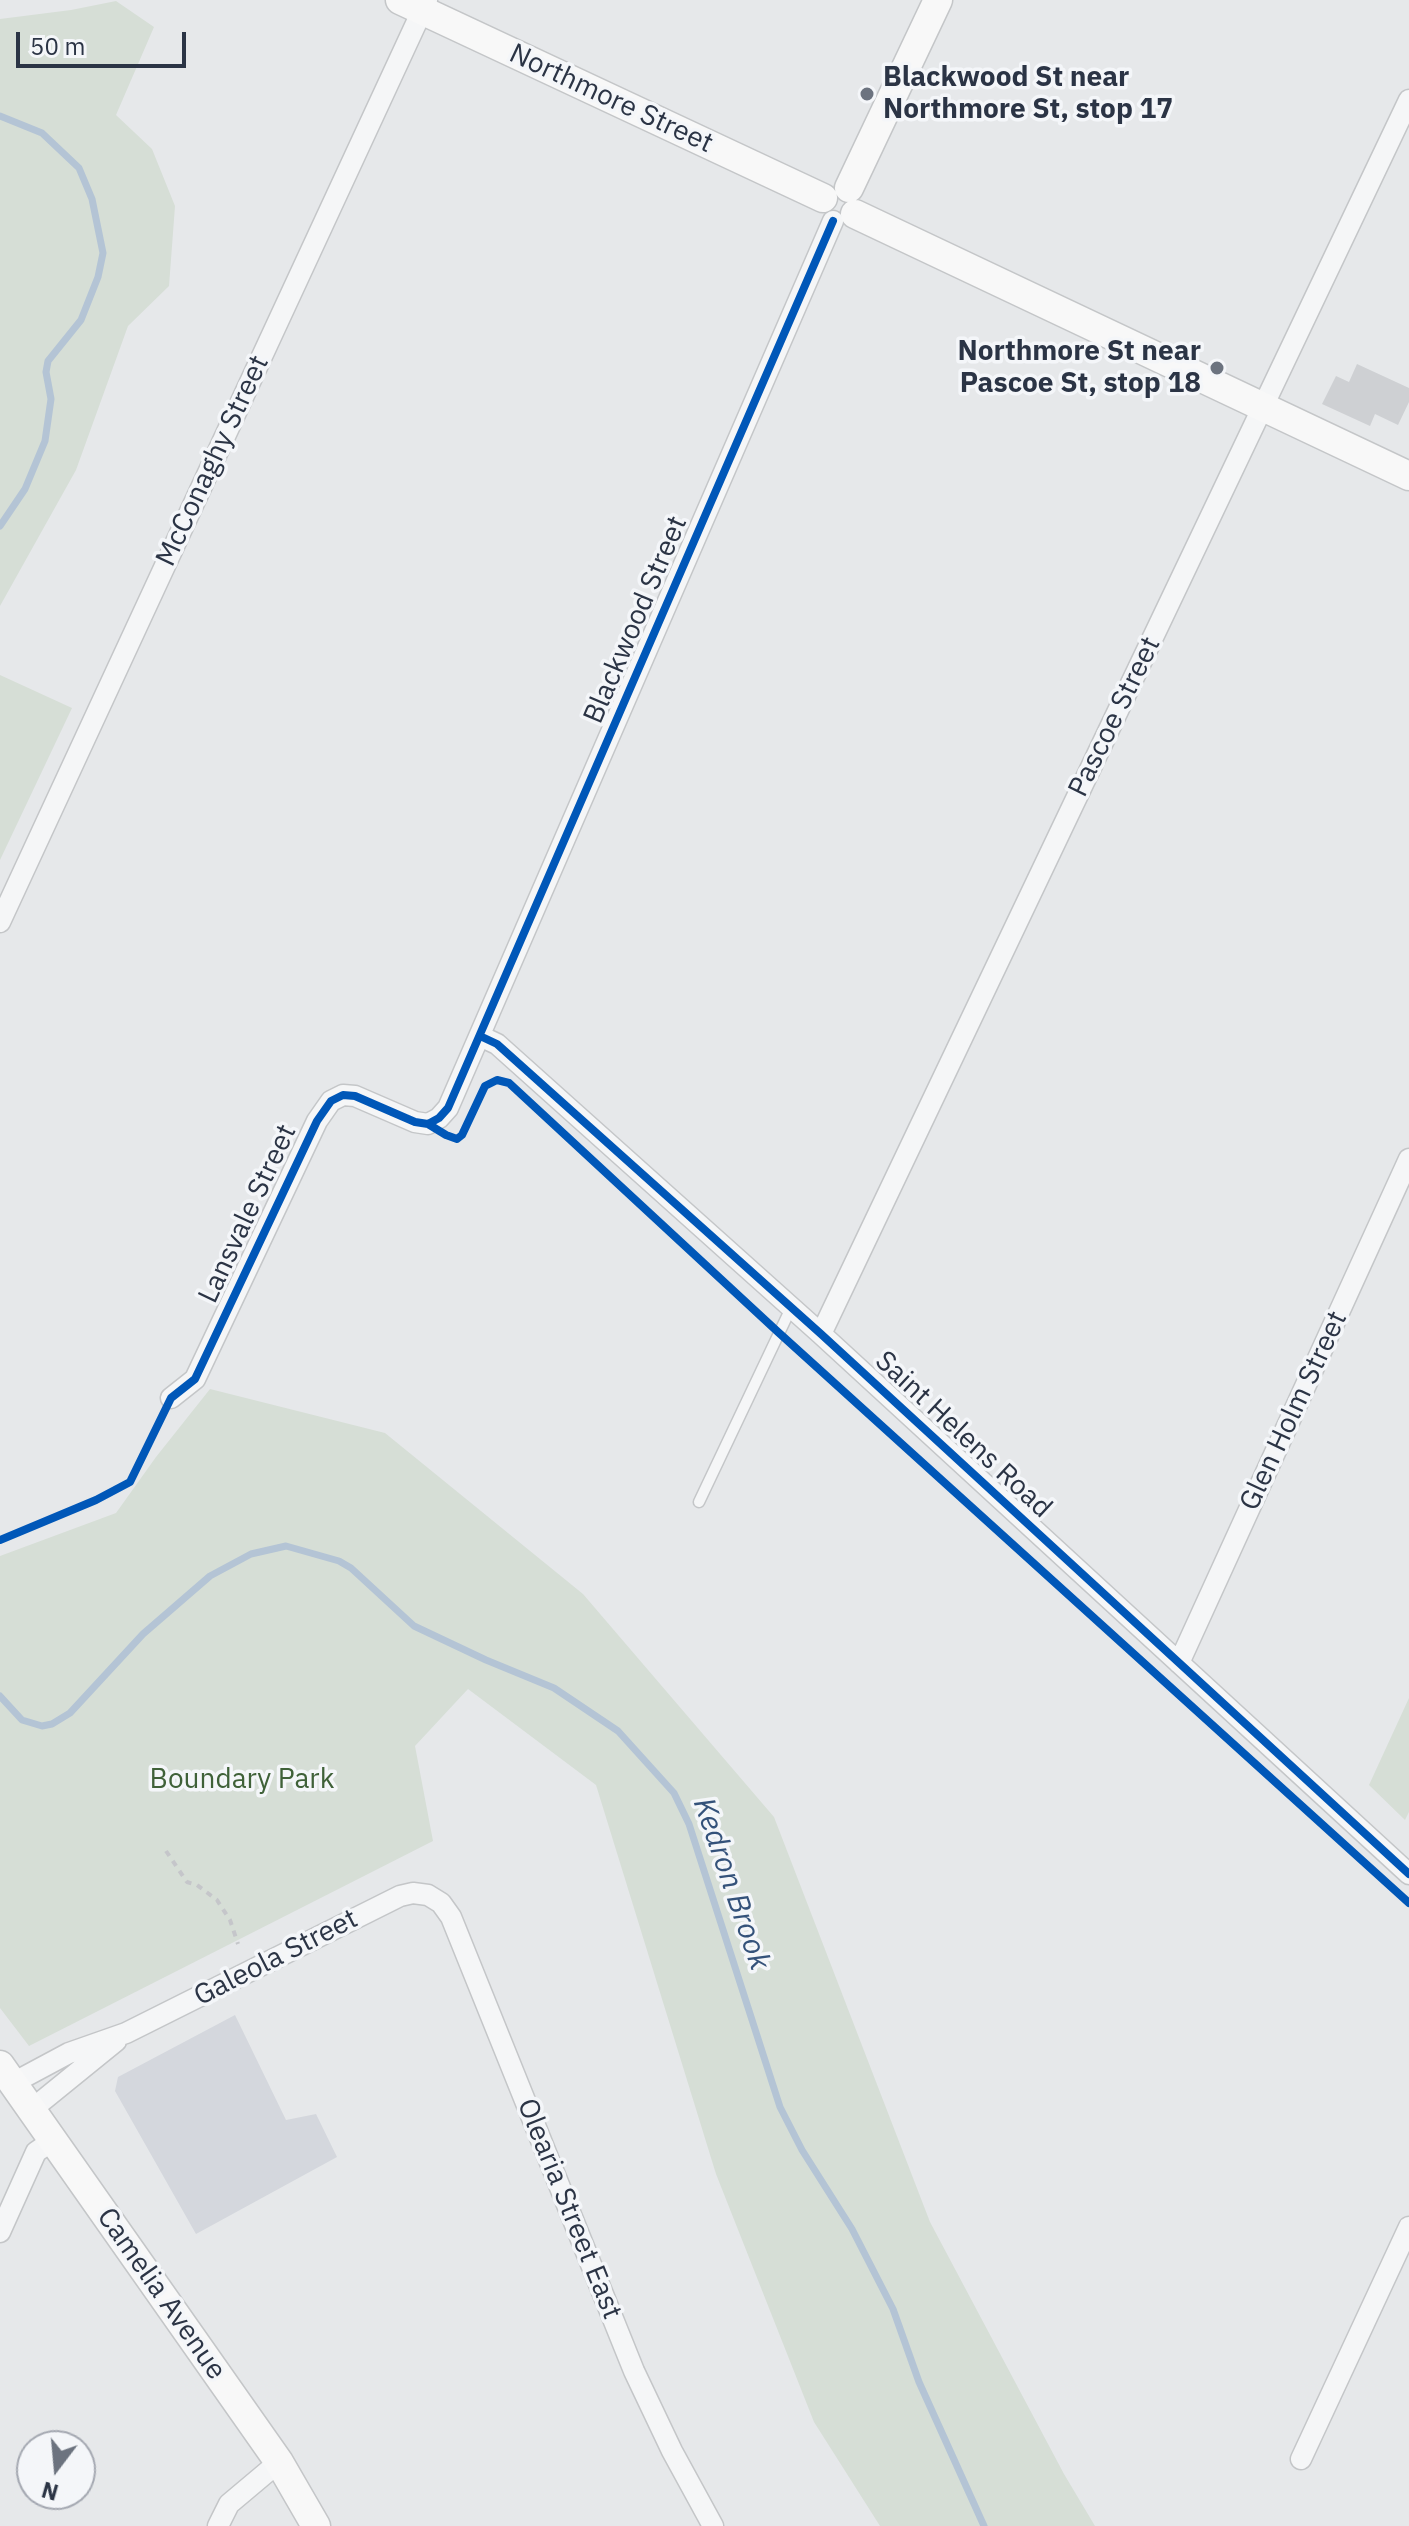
<!DOCTYPE html>
<style>
body{margin:0}
#map{position:relative;width:1409px;height:2526px;overflow:hidden;background:#e6e8ea;font-family:"IBM Plex Sans",sans-serif}
canvas{display:block}
.north{position:absolute;left:16px;top:2430px;width:80px;height:80px;box-sizing:border-box;background:#f4f6f9;border:2px solid #a4a8b1;border-radius:50%;rotate:196deg;font-size:22px;font-weight:700;line-height:32px;text-align:center;color:#2b3445}
.north::after{content:'';display:block;margin:auto;width:28px;height:36px;background:#6c737f;clip-path:polygon(50% 0,100% 100%,50% 72%,0 100%)}
.scale{position:absolute;left:16px;top:32px;width:170px;height:36px;box-sizing:border-box;border:4px solid #2b3445;border-top:0;padding-left:10px;font-size:24px;line-height:28px;white-space:nowrap;color:#2b3445;-webkit-text-stroke:6px #f4f6f9;paint-order:stroke}
</style>
<div id="map">
<canvas width="1409" height="2526"></canvas>
<div class="north">N</div>
<div class="scale">50 m</div>
</div>
<script>
const context = document.querySelector('canvas').getContext('2d');
context.lineJoin = 'round';
function paint(path, color) { context.fillStyle = color; context.fill(path, 'evenodd'); }
const poly = rows => new Path2D(rows.map(r => 'M' + r).join(''));
function trace(path, color, width, dash) { context.strokeStyle = color; context.lineWidth = width; context.lineCap = dash ? 'butt' : 'round'; context.setLineDash(dash || []); context.stroke(path); }
function label(font, color, halo, rows, align = 'center') {
  context.font = font + ' "IBM Plex Sans",sans-serif'; context.lineWidth = 7; context.setLineDash([]); context.textBaseline = 'middle'; context.strokeStyle = halo; context.fillStyle = color; for (const [text, x, y, turn = 0] of rows) {
    context.save(); context.translate(x, y); context.rotate((+turn || 0) * Math.PI / 180); context.textAlign = isNaN(turn) ? turn : align; if (halo) context.strokeText(text, 0, 0); context.fillText(text, 0, 0); context.restore();
  }
}
paint(poly([
 [235,2015,286,2120,316,2114,337,2157,196,2234,115,2091,118,2077]
]), '#d4d7dd');
paint(poly([
 [116,1,154,27,116,115,152,149,175,206,169,286,128,326,76,470,0,606,0,19,71,10],
 [0,675,72,708,0,860],
 [210,1389,385,1433,583,1594,774,1817,930,2222,1064,2474,1095,2526,880,2526,814,2422,716,2174,596,1785,468,1689,415,1746,433,1841,29,2046,0,2008,0,1556,116,1513,156,1457],
 [1409,1698,1409,1812,1405,1820,1369,1785]
]), '#d6ded6');
trace(poly([
 [0,116,42,133,79,168,92,199,103,253,98,277,81,320,48,361,46,372,51,399,45,441,25,489,0,526],
 [0,1696,22,1720,42,1726,52,1724,70,1713,143,1634,210,1576,251,1554,286,1546,339,1561,351,1568,414,1626,486,1660,554,1688,618,1731,674,1793,689,1824,780,2107,802,2150,852,2229,893,2309,919,2382,984,2526]
]), '#b4c4d5', 7);
paint(poly([
 [1357,364,1409,388,1409,402,1398,425,1375,414,1370,426,1322,404,1336,376,1349,382]
]), '#ced0d3');
const lane = poly([
 [699,1502,791,1308]
]);
const street = poly([
 [0,922,427,0],
 [480,1036,497,1044,821,1334,1409,1874],
 [821,1334,1409,100],
 [171,1398,195,1379,317,1121,331,1101,343,1095,355,1096,415,1122,428,1124,439,1118,448,1108,833,221],
 [1179,1663,1409,1159],
 [13,2083,69,2053,126,2033,400,1896,413,1893,428,1895,441,1903,451,1917,634,2371,672,2451,713,2526],
 [31,2110,116,2041],
 [0,2232,36,2152,52,2141],
 [1301,2459,1409,2227],
 [218,2526,229,2504,279,2462]
]);
const secondary = poly([
 [400,0,823,198],
 [849,188,938,0],
 [855,214,1409,476],
 [0,2065,279,2462,316,2526]
]);
trace(lane, '#c4c6c8', 13);
trace(street, '#c4c6c8', 23);
trace(secondary, '#c4c6c8', 31);
trace(poly([
 [166,1851,187,1882,197,1885,217,1900,230,1920,238,1944]
]), '#c5c6ca', 4, [6, 6]);
trace(lane, '#f5f6f7', 10);
trace(street, '#f5f6f7', 20);
trace(secondary, '#f8f8f8', 28);
trace(poly([
 [480,1036,497,1044,821,1334,1409,1874],
 [428,1124,446,1135,457,1139,462,1135,485,1086,497,1080,509,1083,778,1332,1409,1903],
 [0,1540,96,1500,130,1482,171,1398,195,1379,317,1121,331,1101,343,1095,355,1096,415,1122,428,1124,439,1118,448,1108,833,221]
]), '#0057b8', 8);
for (const [x, y, r, color] of [
 [867,94,8,"#6c737f"],
 [1217,368,8,"#6c737f"]
]) { const dot = new Path2D(); dot.arc(x, y, r, 0, 2 * Math.PI); context.fillStyle = color; context.fill(dot); trace(dot, '#f4f6f9', 3); }
label('bold 28px', '#2b3445', '#f4f6f9', [
 ["Blackwood St near",883,78],
 ["Northmore St, stop 17",883,110],
 ["Northmore St near",1201,352,"right"],
 ["Pascoe St, stop 18",1201,384,"right"]
], 'left');
label('28px', '#2b3445', '#f4f6f9', [
 ["Northmore Street",611,99,25],
 ["McConaghy Street",213,461,-65],
 ["Blackwood Street",636,620,-67],
 ["Pascoe Street",1115,717,-64],
 ["Lansvale Street",248,1214,-65],
 ["Glen Holm Street",1294,1411,-65],
 ["Saint Helens Road",963,1435,43],
 ["Galeola Street",276,1958,-27],
 ["Olearia Street East",569,2209,68],
 ["Camelia Avenue",161,2294,55]
]);
label('28px', '#3f6138', '#f4f6f9', [
 ["Boundary Park",242,1780]
]);
label('italic 30px', '#34527a', '#f4f6f9', [
 ["Kedron Brook",731,1884,71]
]);
</script>
